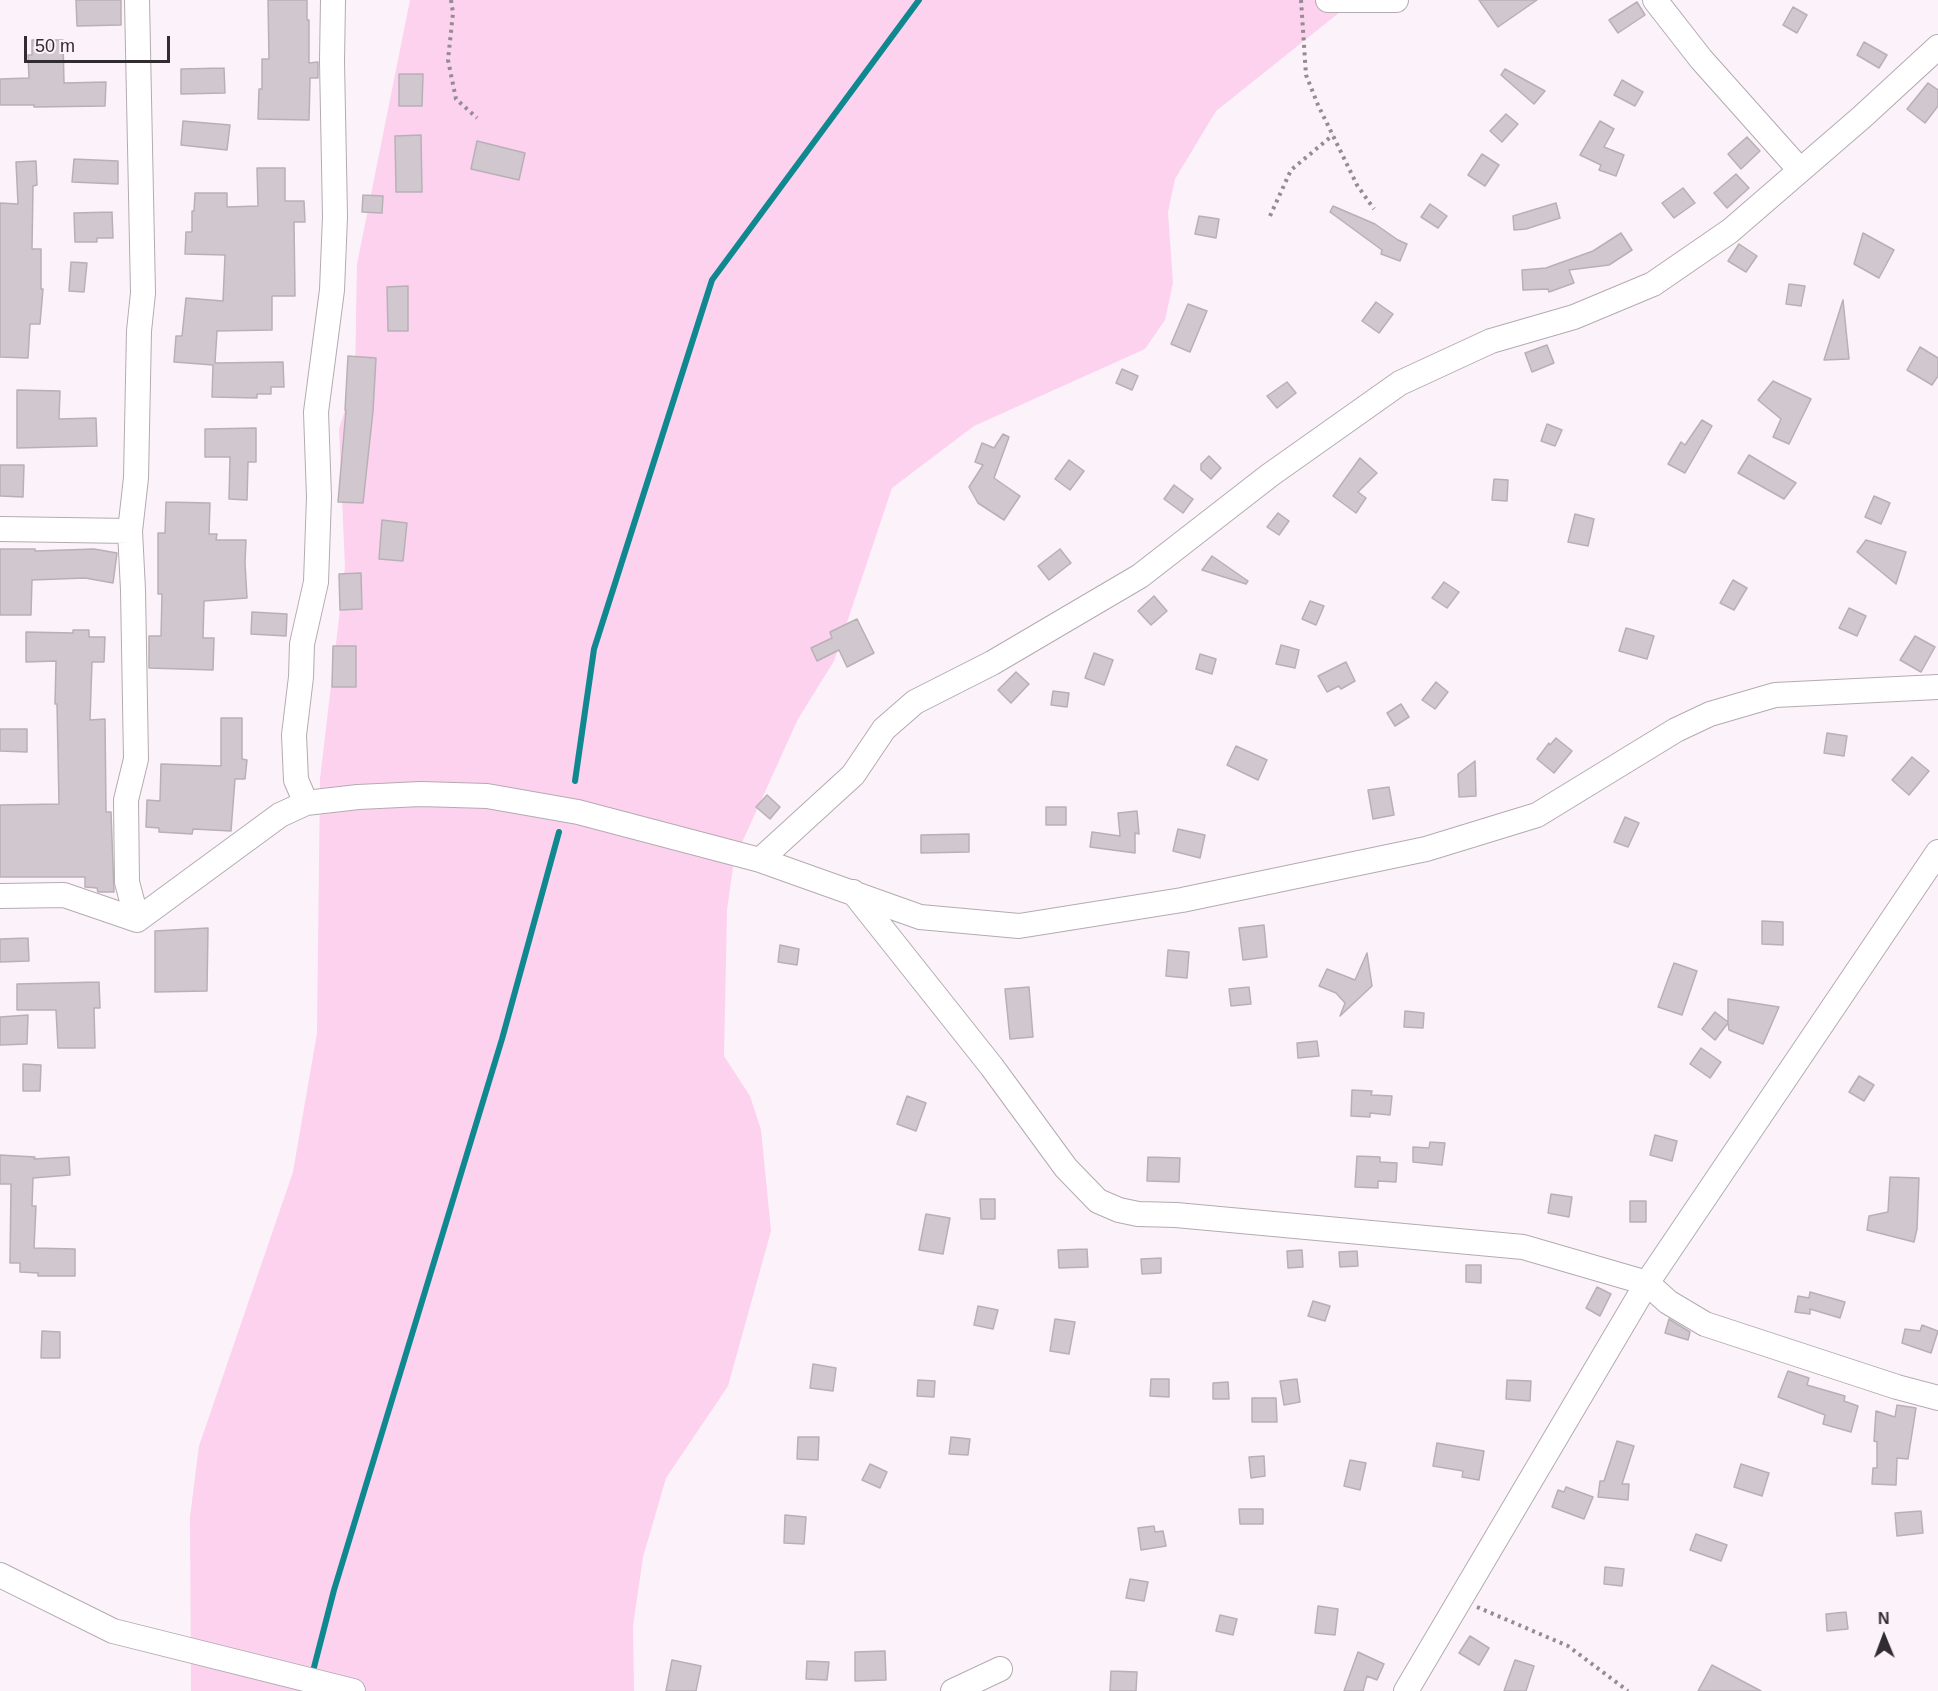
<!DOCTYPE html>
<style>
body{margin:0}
#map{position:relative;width:1938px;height:1691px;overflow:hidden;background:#fcf2f9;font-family:Helvetica,sans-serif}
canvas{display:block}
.north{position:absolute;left:1854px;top:1607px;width:60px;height:60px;-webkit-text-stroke:4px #fcf2f9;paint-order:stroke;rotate:359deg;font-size:16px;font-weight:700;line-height:24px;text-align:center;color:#302c2f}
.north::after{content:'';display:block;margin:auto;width:21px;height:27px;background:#302c2f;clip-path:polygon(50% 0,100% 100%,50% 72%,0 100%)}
.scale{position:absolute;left:24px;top:36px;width:146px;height:27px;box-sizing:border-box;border:3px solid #302c2f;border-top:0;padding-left:8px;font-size:18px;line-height:21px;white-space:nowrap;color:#302c2f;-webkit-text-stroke:4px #fcf2f9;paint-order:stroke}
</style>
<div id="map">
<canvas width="1938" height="1691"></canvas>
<div class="north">N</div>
<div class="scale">50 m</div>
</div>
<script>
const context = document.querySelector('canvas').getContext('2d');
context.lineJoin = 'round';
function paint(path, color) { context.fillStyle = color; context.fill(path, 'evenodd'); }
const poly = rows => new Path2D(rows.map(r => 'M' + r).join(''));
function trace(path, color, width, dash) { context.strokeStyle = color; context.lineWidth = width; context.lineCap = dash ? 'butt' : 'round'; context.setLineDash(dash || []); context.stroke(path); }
paint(poly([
 [410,0,1355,0,1216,111,1175,179,1168,212,1173,283,1165,320,1145,349,974,426,892,488,834,661,798,719,734,860,727,910,724,1056,750,1096,761,1130,771,1231,728,1386,666,1478,643,1557,633,1626,634,1691,191,1691,190,1517,199,1446,293,1172,317,1033,320,779,345,567,339,429,355,378,357,264]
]), '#fcd2ef');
trace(poly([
 [575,781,594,649,712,280,919,0],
 [312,1675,334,1590,502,1039,559,832]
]), '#0f8890', 6);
const building = poly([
 [76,0,121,0,121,25,77,26,76,0],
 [268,0,307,0,307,20,309,20,309,63,318,62,318,78,310,78,309,120,258,119,259,89,262,89,262,59,269,59,268,0],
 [1479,0,1537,0,1498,27,1479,0],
 [1637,2,1645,15,1618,33,1609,20,1637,2],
 [1793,7,1807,15,1797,33,1783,25,1793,7],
 [32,40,63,40,64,83,106,82,105,106,34,107,34,105,0,105,0,79,29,78,28,55,32,55,32,40],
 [1864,42,1887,55,1879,68,1857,55,1864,42],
 [224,68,225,93,181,94,181,69,224,68],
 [1505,69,1545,91,1534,104,1501,75,1505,69],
 [399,74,423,74,422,106,399,106,399,74],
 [1622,80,1643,92,1635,106,1614,95,1622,80],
 [1928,83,1938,90,1938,106,1925,123,1907,109,1928,83],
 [1506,114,1518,124,1502,142,1490,131,1506,114],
 [183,121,230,125,227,150,181,145,183,121],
 [1600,121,1614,129,1604,147,1624,155,1616,176,1599,170,1601,165,1580,155,1600,121],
 [421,135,422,192,396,192,395,136,421,135],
 [1747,137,1760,151,1741,169,1728,154,1747,137],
 [477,141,525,153,519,180,471,169,477,141],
 [1482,154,1499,165,1485,186,1468,175,1482,154],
 [74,159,118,161,118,184,72,182,74,159],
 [36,161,37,185,33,186,32,249,41,249,41,289,43,289,40,324,30,324,28,358,0,357,0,203,18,204,16,162,36,161],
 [257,168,285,168,285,201,304,201,305,222,294,222,295,296,272,296,272,330,217,331,215,363,283,362,284,387,271,387,271,394,257,394,257,398,212,397,213,365,174,362,176,336,182,336,186,298,223,301,225,255,185,254,186,232,192,232,192,211,194,211,195,193,227,193,227,207,258,206,257,168],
 [1736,174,1749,188,1727,208,1714,193,1736,174],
 [1683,188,1695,203,1674,218,1662,203,1683,188],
 [363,195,383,196,382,213,362,212,363,195],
 [1556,203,1560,218,1526,229,1514,230,1513,216,1556,203],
 [1430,204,1447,216,1438,228,1421,217,1430,204],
 [1333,206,1375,224,1398,240,1407,244,1400,261,1381,254,1382,250,1330,212,1333,206],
 [112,212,113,238,97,238,97,242,75,242,74,213,112,212],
 [1199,216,1219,219,1216,238,1195,234,1199,216],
 [1621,233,1632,250,1609,265,1569,270,1574,283,1549,292,1548,289,1523,290,1522,270,1546,268,1593,251,1621,233],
 [1863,233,1894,250,1879,278,1854,264,1863,233],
 [1739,244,1757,256,1746,272,1728,261,1739,244],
 [71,262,87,263,84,292,69,291,71,262],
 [1789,284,1805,286,1801,306,1786,304,1789,284],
 [408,286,408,331,388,331,387,287,408,286],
 [1843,300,1849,359,1824,360,1843,300],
 [1376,302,1393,314,1379,333,1362,321,1376,302],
 [1188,304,1207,311,1190,352,1171,344,1188,304],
 [1547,345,1554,363,1532,372,1525,353,1547,345],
 [1920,347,1938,358,1938,376,1932,385,1907,370,1920,347],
 [348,356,376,358,373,411,363,503,338,502,346,410,345,410,348,356],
 [1122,369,1138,376,1132,390,1116,383,1122,369],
 [1773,381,1811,399,1789,444,1773,437,1781,419,1758,400,1773,381],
 [1287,382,1296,393,1277,408,1267,396,1287,382],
 [17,390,60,391,59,419,96,418,97,446,17,448,17,390],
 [1702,420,1712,426,1685,473,1668,464,1681,442,1685,445,1702,420],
 [1547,424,1562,430,1555,446,1541,441,1547,424],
 [256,428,256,462,248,462,247,500,229,499,230,457,205,457,205,429,256,428],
 [1003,434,1009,437,994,478,1020,496,1004,520,978,503,969,487,983,465,975,462,982,443,994,448,1003,434],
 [1749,455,1796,483,1784,499,1738,473,1749,455],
 [1209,456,1221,468,1211,479,1201,470,1201,464,1209,456],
 [1360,458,1377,473,1358,492,1366,498,1356,513,1333,496,1360,458],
 [1069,460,1084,471,1070,490,1055,479,1069,460],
 [0,465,24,465,23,497,0,496,0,465],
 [1494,479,1508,480,1507,501,1492,500,1494,479],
 [1174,485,1193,499,1183,513,1164,499,1174,485],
 [1874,496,1890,503,1881,524,1865,517,1874,496],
 [166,502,210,503,209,534,217,534,216,540,246,540,245,563,247,598,204,601,203,638,214,638,213,670,149,668,149,636,161,636,162,594,158,594,158,533,165,533,166,502],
 [1278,513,1289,521,1279,535,1267,527,1278,513],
 [1575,514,1594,519,1588,546,1568,542,1575,514],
 [382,520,407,523,403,561,379,559,382,520],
 [1866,540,1906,552,1896,584,1857,552,1866,540],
 [0,549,35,549,35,551,94,549,117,553,113,583,85,578,32,580,31,615,0,615,0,549],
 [1060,549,1071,563,1049,580,1038,566,1060,549],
 [1212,556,1248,581,1246,584,1202,570,1212,556],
 [361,573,362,609,340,610,339,574,361,573],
 [1733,580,1747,588,1734,610,1720,603,1733,580],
 [1444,582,1459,592,1447,608,1432,598,1444,582],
 [1154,596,1167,611,1151,625,1138,611,1154,596],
 [1310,601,1324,606,1316,625,1302,619,1310,601],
 [1849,608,1866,616,1857,636,1839,628,1849,608],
 [252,612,287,614,286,636,251,634,252,612],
 [857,619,874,653,847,667,839,650,817,661,811,648,832,638,830,632,857,619],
 [1626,628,1654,636,1647,659,1619,651,1626,628],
 [73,630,89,630,89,637,105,637,104,662,92,662,90,720,105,719,106,812,111,812,114,892,98,892,97,888,85,887,85,877,0,877,0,805,59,804,57,704,55,704,56,661,26,662,26,632,73,633,73,630],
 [1915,636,1935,647,1921,672,1900,660,1915,636],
 [1281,645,1299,650,1295,668,1276,664,1281,645],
 [333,646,356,646,356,687,332,687,333,646],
 [1094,653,1113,660,1104,685,1085,678,1094,653],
 [1200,654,1216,659,1212,674,1196,669,1200,654],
 [1346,662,1355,681,1341,689,1339,686,1327,692,1318,676,1346,662],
 [1016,672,1029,684,1011,703,998,690,1016,672],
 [1436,682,1448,692,1435,709,1422,700,1436,682],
 [1053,691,1069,693,1067,707,1051,705,1053,691],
 [1401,704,1409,717,1395,726,1387,713,1401,704],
 [221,718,242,718,242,759,247,760,245,779,235,779,231,831,193,829,192,834,159,832,159,828,146,827,147,800,160,801,161,764,221,766,221,718],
 [0,729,27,729,27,752,0,751,0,729],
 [1827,733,1847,736,1844,756,1824,753,1827,733],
 [1556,738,1572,751,1554,773,1537,759,1549,743,1550,745,1556,738],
 [1236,746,1267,760,1258,780,1227,765,1236,746],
 [1912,757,1929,771,1909,795,1892,780,1912,757],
 [1475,761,1476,796,1459,797,1458,774,1475,761],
 [1389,787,1394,815,1373,819,1368,790,1389,787],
 [767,795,780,807,770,819,756,807,767,795],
 [1046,807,1066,807,1066,825,1046,825,1046,807],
 [1137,811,1139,834,1135,833,1135,853,1090,847,1092,832,1120,836,1118,813,1137,811],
 [1625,817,1639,823,1628,847,1614,842,1625,817],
 [1178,829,1205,835,1200,858,1173,851,1178,829],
 [969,834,969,852,921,853,921,835,969,834],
 [1762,921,1783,922,1783,945,1762,944,1762,921],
 [1264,925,1267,957,1243,960,1239,928,1264,925],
 [208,928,207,991,155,992,155,931,208,928],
 [28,938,29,961,0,962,0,939,28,938],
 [780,945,799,949,797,965,778,962,780,945],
 [1168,950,1189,952,1187,978,1166,976,1168,950],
 [1367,953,1372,986,1340,1016,1345,1003,1336,993,1319,986,1327,969,1355,980,1367,953],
 [1674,963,1697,971,1682,1015,1658,1007,1674,963],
 [99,982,100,1008,94,1008,95,1048,58,1048,56,1010,17,1010,17,984,99,982],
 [1029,987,1033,1037,1010,1039,1005,989,1029,987],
 [1249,987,1251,1004,1231,1006,1229,989,1249,987],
 [1728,999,1779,1007,1763,1044,1729,1030,1728,1023,1715,1040,1702,1029,1715,1012,1728,1022,1728,999],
 [1405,1011,1424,1013,1423,1028,1404,1027,1405,1011],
 [28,1015,27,1044,0,1045,0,1017,28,1015],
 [1317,1041,1319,1056,1298,1058,1297,1043,1317,1041],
 [1701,1048,1721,1062,1710,1078,1690,1064,1701,1048],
 [23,1064,41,1065,40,1091,23,1091,23,1064],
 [1859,1076,1874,1085,1864,1101,1849,1092,1859,1076],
 [1352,1090,1372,1091,1371,1095,1392,1096,1390,1115,1370,1113,1370,1117,1351,1116,1352,1090],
 [907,1096,926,1103,916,1131,897,1124,907,1096],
 [1655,1135,1677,1141,1672,1161,1650,1155,1655,1135],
 [1430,1142,1445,1143,1442,1165,1413,1162,1413,1147,1429,1148,1430,1142],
 [0,1155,35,1157,34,1159,69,1157,70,1175,33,1178,32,1206,36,1206,34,1248,75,1249,75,1276,38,1276,38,1273,20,1272,20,1263,10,1263,11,1184,0,1184,0,1155],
 [1357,1156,1380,1157,1380,1162,1397,1163,1396,1182,1378,1181,1378,1188,1355,1187,1357,1156],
 [1148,1157,1180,1158,1179,1182,1147,1181,1148,1157],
 [1890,1177,1919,1178,1917,1229,1914,1242,1867,1230,1869,1216,1888,1212,1890,1177],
 [1551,1194,1572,1197,1569,1217,1548,1213,1551,1194],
 [980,1199,995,1199,995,1219,981,1219,980,1199],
 [1630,1201,1646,1201,1646,1222,1630,1222,1630,1201],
 [926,1214,950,1218,943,1254,919,1250,926,1214],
 [1087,1249,1088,1267,1059,1268,1058,1250,1087,1249],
 [1302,1250,1303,1267,1288,1268,1287,1251,1302,1250],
 [1357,1251,1358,1266,1340,1267,1339,1252,1357,1251],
 [1161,1258,1161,1273,1142,1274,1141,1259,1161,1258],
 [1466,1265,1481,1265,1481,1283,1466,1282,1466,1265],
 [1597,1287,1611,1294,1600,1316,1586,1308,1597,1287],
 [1810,1292,1845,1302,1840,1318,1810,1309,1810,1314,1795,1312,1798,1296,1809,1298,1810,1292],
 [1313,1301,1330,1306,1325,1321,1308,1316,1313,1301],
 [978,1306,998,1310,993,1329,974,1325,978,1306],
 [1055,1319,1075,1322,1069,1354,1050,1351,1055,1319],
 [1669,1319,1690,1332,1688,1340,1665,1333,1669,1319],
 [1922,1325,1938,1331,1931,1353,1902,1343,1905,1329,1920,1331,1922,1325],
 [42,1331,60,1332,60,1358,41,1358,42,1331],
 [813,1364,836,1368,833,1391,810,1388,813,1364],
 [1788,1371,1809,1378,1807,1385,1845,1396,1844,1401,1858,1406,1851,1432,1823,1424,1825,1415,1778,1397,1788,1371],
 [1151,1379,1169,1379,1169,1397,1150,1396,1151,1379],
 [1297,1379,1300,1402,1284,1405,1280,1381,1297,1379],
 [918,1380,935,1381,934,1397,917,1396,918,1380],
 [1507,1380,1531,1381,1530,1401,1506,1399,1507,1380],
 [1228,1382,1229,1399,1213,1399,1213,1383,1228,1382],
 [1252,1398,1276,1398,1277,1422,1252,1422,1252,1398],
 [1897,1405,1916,1408,1908,1459,1897,1458,1896,1485,1872,1484,1873,1468,1877,1468,1877,1442,1874,1441,1876,1411,1895,1417,1897,1405],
 [798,1437,819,1437,818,1460,797,1459,798,1437],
 [951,1437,970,1439,968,1455,949,1454,951,1437],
 [1617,1441,1634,1446,1622,1484,1629,1484,1628,1500,1598,1497,1600,1481,1604,1481,1617,1441],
 [1437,1443,1484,1451,1479,1480,1462,1477,1463,1471,1433,1466,1437,1443],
 [1264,1456,1265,1476,1251,1478,1249,1457,1264,1456],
 [1350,1460,1366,1463,1360,1490,1344,1486,1350,1460],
 [870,1464,887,1472,880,1488,862,1480,870,1464],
 [1741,1464,1769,1473,1762,1496,1734,1487,1741,1464],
 [1566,1487,1593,1497,1584,1519,1552,1507,1558,1490,1564,1492,1566,1487],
 [1239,1509,1263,1509,1263,1524,1240,1524,1239,1509],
 [1921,1511,1923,1533,1897,1536,1895,1513,1921,1511],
 [785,1515,806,1517,804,1544,784,1543,785,1515],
 [1154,1526,1155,1532,1163,1531,1166,1546,1141,1550,1138,1528,1154,1526],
 [1696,1534,1727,1545,1721,1561,1690,1550,1696,1534],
 [1605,1567,1624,1569,1622,1586,1604,1584,1605,1567],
 [1130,1579,1148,1582,1144,1601,1126,1598,1130,1579],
 [1318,1606,1338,1609,1335,1635,1315,1633,1318,1606],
 [1846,1612,1848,1629,1827,1631,1826,1614,1846,1612],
 [1220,1615,1237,1619,1233,1635,1216,1631,1220,1615],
 [1470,1636,1489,1648,1479,1665,1459,1653,1470,1636],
 [885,1651,886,1680,855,1681,855,1652,885,1651],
 [1358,1652,1384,1664,1377,1680,1367,1676,1363,1691,1344,1691,1358,1652],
 [672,1660,701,1666,696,1691,666,1691,672,1660],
 [1515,1660,1534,1666,1526,1691,1504,1691,1515,1660],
 [807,1661,829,1662,827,1680,806,1679,807,1661],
 [1712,1665,1761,1691,1698,1691,1712,1665],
 [1111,1671,1137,1672,1136,1691,1110,1691,1111,1671]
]);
paint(building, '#d1c7ce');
trace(building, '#b9b0b6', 1.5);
const minor = poly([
 [1328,0,1396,0],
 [1655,0,1701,59,1800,170],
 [0,529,130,531,136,478,139,331,143,293,137,0],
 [130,531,133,590,136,759,126,800,127,882,137,920],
 [306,803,296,780,294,735,301,677,302,644,316,582,319,497,316,412,332,290,335,217,332,61,333,0],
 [760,860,853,775,884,729,915,702,992,663,1140,576,1270,475,1400,383,1491,341,1574,317,1653,284,1730,231,1862,117,1938,47],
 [853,892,992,1067,1066,1168,1098,1201,1119,1210,1138,1214,1176,1215,1523,1247,1647,1283,1668,1302,1705,1324,1897,1387,1938,1398],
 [0,896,64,895,137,920,280,815,306,803,358,797,421,794,487,796,578,812,760,860,920,917,1019,926,1182,900,1426,849,1537,815,1676,730,1710,714,1775,695,1938,687],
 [0,1575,113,1631,353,1691],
 [953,1691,1000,1669],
 [1406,1691,1647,1283,1938,852]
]);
trace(minor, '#b4abb1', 26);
trace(poly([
 [451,0,453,13,448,60,456,99,477,118],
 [1301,0,1306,75,1318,105,1357,185,1374,209],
 [1270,216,1291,170,1333,135],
 [1477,1607,1568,1646,1628,1691]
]), '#938c91', 4, [3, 4.5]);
trace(minor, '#fff', 24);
</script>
